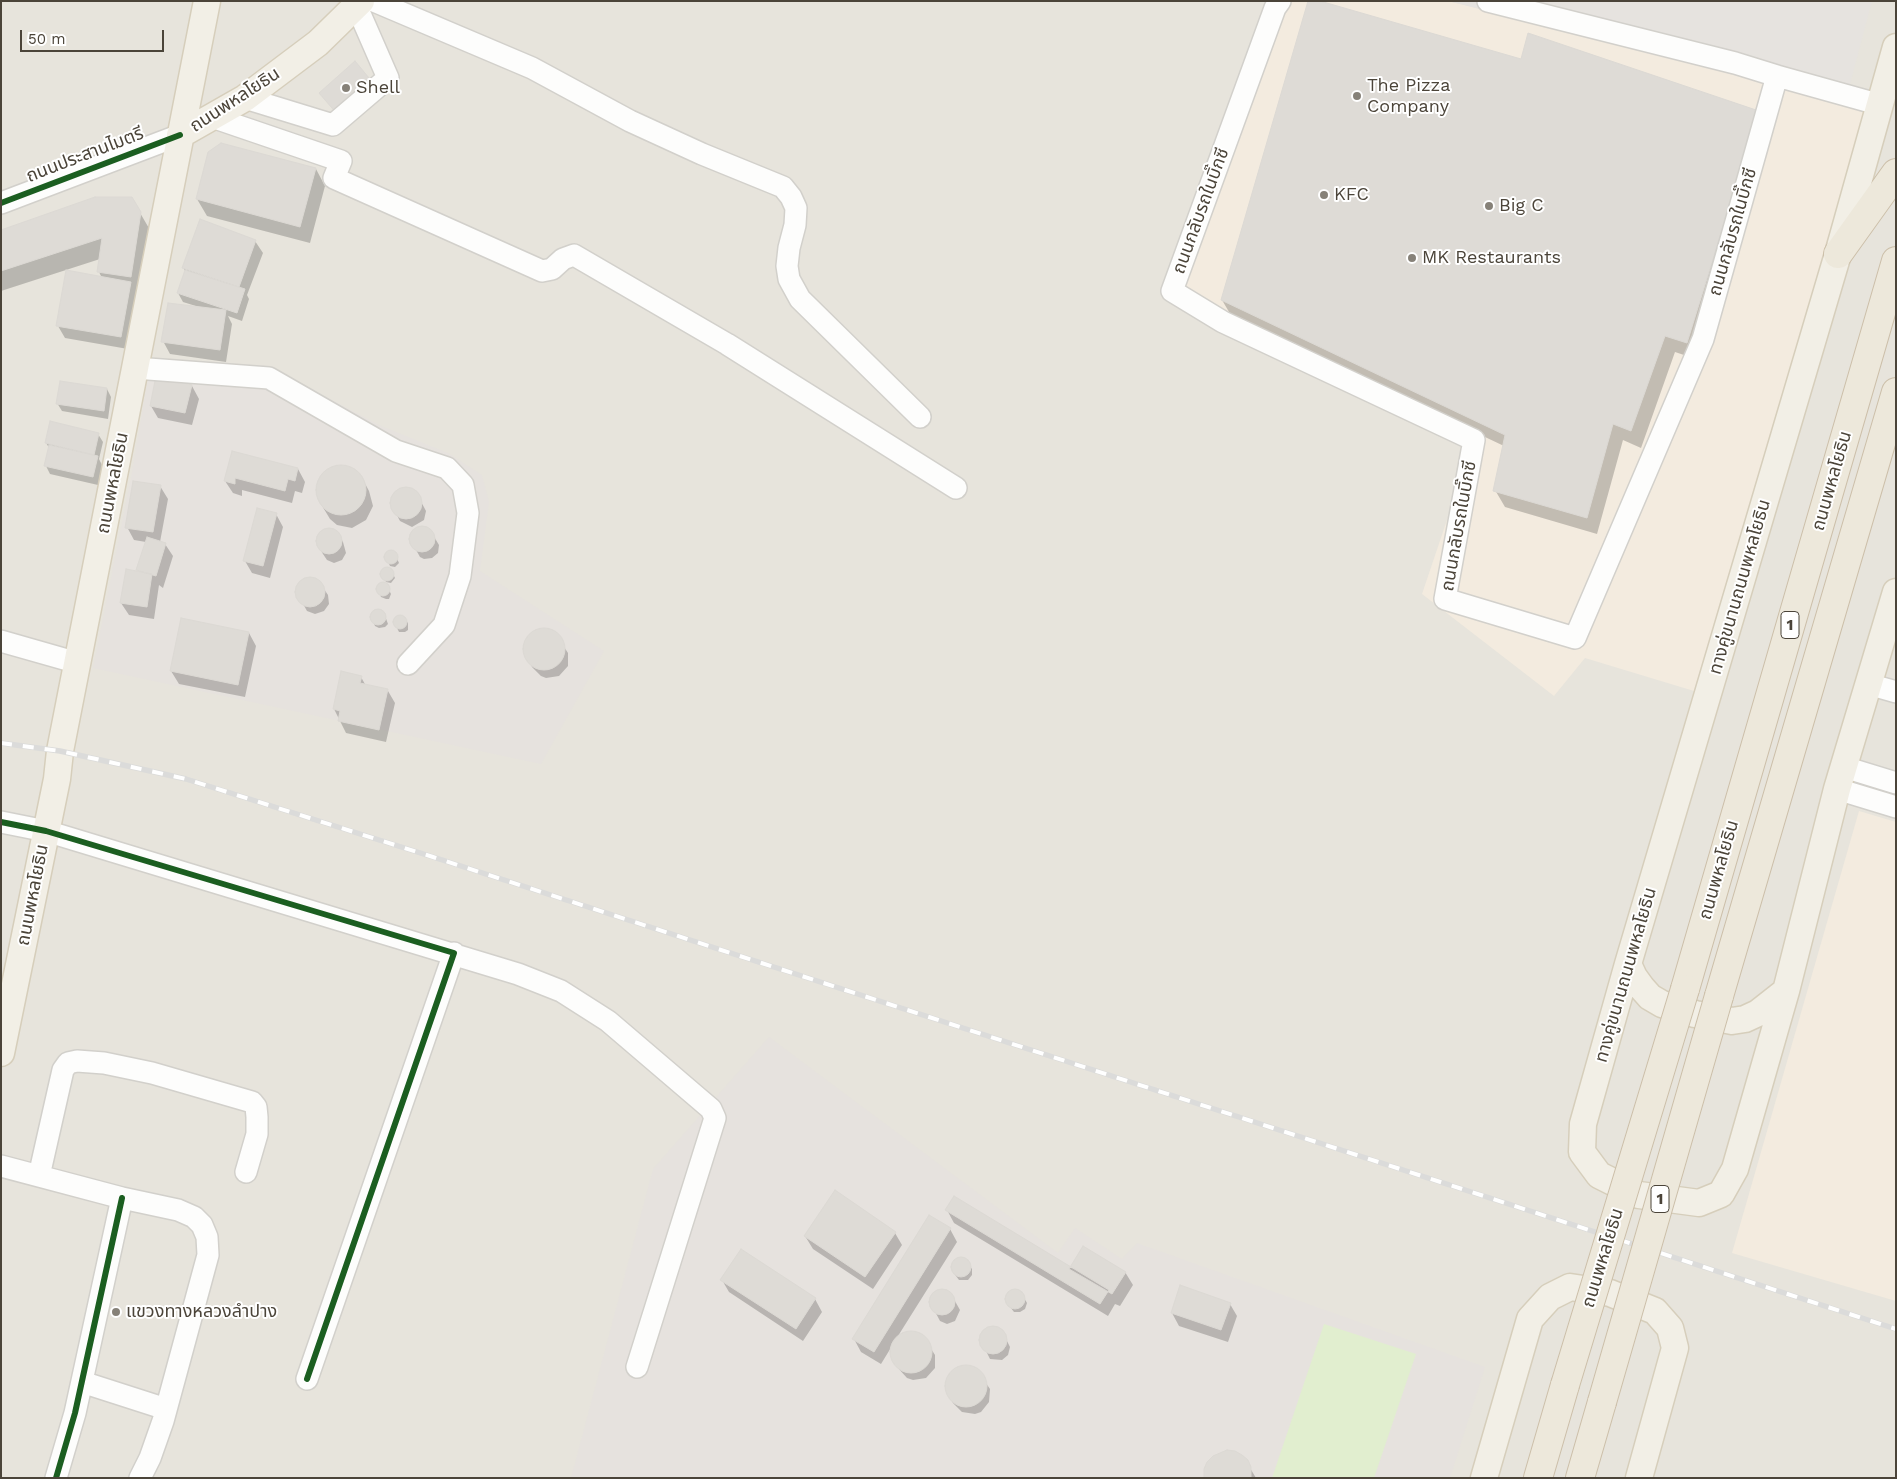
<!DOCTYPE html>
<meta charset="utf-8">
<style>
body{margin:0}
#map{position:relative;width:1897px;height:1479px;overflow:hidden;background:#f4f2ee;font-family:"Work Sans",sans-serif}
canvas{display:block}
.frame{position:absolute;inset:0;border:2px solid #4b4439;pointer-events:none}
.scale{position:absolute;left:20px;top:30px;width:144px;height:22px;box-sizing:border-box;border:2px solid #4b4439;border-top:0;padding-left:6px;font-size:15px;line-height:18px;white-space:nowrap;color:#4b4439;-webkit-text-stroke:4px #fff;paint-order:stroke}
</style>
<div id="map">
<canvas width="1897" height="1479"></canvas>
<div class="frame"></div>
<div class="scale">50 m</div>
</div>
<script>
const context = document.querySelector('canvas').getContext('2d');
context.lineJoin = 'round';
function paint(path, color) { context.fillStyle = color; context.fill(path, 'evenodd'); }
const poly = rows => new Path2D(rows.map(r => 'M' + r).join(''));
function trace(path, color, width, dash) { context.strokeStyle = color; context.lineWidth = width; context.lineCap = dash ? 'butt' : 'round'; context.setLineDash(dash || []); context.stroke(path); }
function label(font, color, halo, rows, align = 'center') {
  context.font = font + ' "Work Sans","Noto Sans Thai",sans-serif'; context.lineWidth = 4; context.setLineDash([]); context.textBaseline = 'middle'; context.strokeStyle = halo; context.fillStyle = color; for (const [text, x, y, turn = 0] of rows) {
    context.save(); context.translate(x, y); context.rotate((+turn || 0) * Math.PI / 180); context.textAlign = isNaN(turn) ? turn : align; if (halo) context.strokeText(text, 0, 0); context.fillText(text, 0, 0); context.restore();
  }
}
paint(poly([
 [1,1,1896,1,1896,1478,1,1478]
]), '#e7e4dc');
paint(poly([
 [1280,1,1448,1,1605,40,1864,97,1865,114,1694,691,1585,658,1554,696,1422,594,1474,440,1172,291],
 [1859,811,1896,822,1896,1301,1732,1253]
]), '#f3ebdf');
paint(poly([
 [151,360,268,366,379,425,448,453,482,475,489,502,480,571,604,651,541,764,93,668,132,472],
 [769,1037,1058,1253,1075,1228,1122,1259,1137,1243,1485,1367,1450,1478,571,1478,653,1169]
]), '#e6e2de');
paint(poly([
 [1324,1324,1416,1354,1374,1478,1272,1478]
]), '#e1eecf');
paint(poly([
 [1448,1,1872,1,1845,103,1776,83]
]), '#e6e3df');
paint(poly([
 [1522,60,1759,112,1696,359,1675,352,1641,448,1623,440,1597,534,1505,507,1495,490,1504,446,1232,317,1222,300],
 [316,169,325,186,310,243,207,216,197,199],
 [132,199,150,230,140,293,136,292,138,295,128,349,65,338,58,326,102,278,99,272,100,259,1,291,1,231],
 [255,241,263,253,247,295,249,299,242,321,228,316,232,324,226,362,170,354,163,341,199,307,183,302,178,293,185,271,183,267],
 [192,386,199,399,192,425,158,418,151,406],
 [107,389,111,397,108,419,62,411,57,403],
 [98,434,103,442,99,459,102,465,98,485,50,474,46,466,50,449,46,443],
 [233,452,298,469,305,482,302,493,295,491,292,503,242,490,242,496,233,493,225,481],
 [342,466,350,468,362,478,369,491,373,506,366,520,352,528,337,525,330,519,318,499,317,491,318,483,322,476,335,467],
 [160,486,168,499,160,542,165,544,173,556,163,588,159,585,154,619,129,615,121,603,140,573,138,570,146,542,134,540,127,527],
 [408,489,417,494,426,511,424,520,412,527,400,521,393,508,393,499,399,491],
 [276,514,283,527,270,578,252,573,245,561],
 [420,527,430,530,439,545,438,553,432,558,424,559,420,557,411,541,412,533],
 [327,530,338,533,343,542,346,553,342,560,334,563,327,560,317,545,318,536],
 [392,552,395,554,399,563,395,567,390,566,386,557,388,553],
 [386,568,391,570,395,578,391,583,386,582,382,573],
 [310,578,318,580,328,595,329,604,324,611,315,614,307,611,297,593,298,589,302,581],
 [384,584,387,586,391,594,389,599,386,599,381,597,378,589,379,586],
 [380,610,384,613,388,624,385,627,379,628,375,626,371,617,375,611],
 [398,616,402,616,408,623,408,630,405,632,399,632,395,624,395,619],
 [550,630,555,633,568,653,568,666,559,676,546,678,541,676,532,667,525,652,527,640,536,632],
 [249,633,256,646,245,697,179,684,171,671],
 [361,677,366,686,388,691,395,703,386,742,346,733,334,709],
 [947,1210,1071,1268,1125,1272,1133,1285,1120,1306,1115,1304,1108,1316,954,1223],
 [950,1229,957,1242,898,1336,911,1332,923,1336,935,1355,935,1368,926,1378,913,1380,907,1378,898,1368,893,1360,892,1346,881,1364,861,1352,854,1339],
 [895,1233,902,1245,873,1289,813,1249,805,1236],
 [960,1258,966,1260,972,1269,972,1275,968,1280,959,1280,953,1272,953,1263],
 [722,1280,815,1299,822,1312,803,1341,729,1292],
 [940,1290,948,1291,951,1294,960,1310,955,1321,947,1324,940,1321,930,1302,933,1294],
 [1014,1290,1020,1291,1027,1303,1025,1309,1020,1312,1014,1312,1007,1303,1007,1294],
 [1230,1304,1237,1316,1228,1342,1179,1326,1172,1313],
 [994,1327,1002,1331,1010,1347,1008,1355,1002,1360,990,1359,980,1339,983,1331],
 [972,1367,977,1370,990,1389,989,1402,981,1412,975,1414,962,1412,953,1403,948,1394,947,1381,949,1375,959,1368],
 [1250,1468,1256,1478,1206,1478]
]), '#0003');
const building = poly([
 [1308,1,1320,1,1521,59,1528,33,1759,111,1687,343,1665,336,1631,431,1613,424,1587,518,1493,491,1505,435,1221,300,1308,1],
 [355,61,374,84,338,115,319,93,355,61],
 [221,143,316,168,300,227,196,199,208,152,221,143],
 [95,197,132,197,141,212,131,277,97,272,102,238,1,271,1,230,95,197],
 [200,219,256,240,239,287,182,268,200,219],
 [66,270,131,282,121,337,56,326,66,270],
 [185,270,245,289,237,313,177,293,185,270],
 [168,303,226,310,220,350,161,342,168,303],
 [156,376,192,385,185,413,150,406,156,376],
 [60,381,107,388,104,411,56,404,60,381],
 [50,421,99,433,94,455,45,443,50,421],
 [49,445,98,456,93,477,44,466,49,445],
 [232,451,298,468,295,481,288,479,285,491,235,478,235,484,224,481,232,451],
 '316 490a25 25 0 1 1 50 0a25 25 0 1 1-50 0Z',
 [133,481,161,485,153,532,125,528,133,481],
 '390 503a16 16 0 1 1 32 0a16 16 0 1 1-32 0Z',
 [257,508,277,513,263,566,243,561,257,508],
 '409 539a13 13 0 1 1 26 0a13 13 0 1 1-26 0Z',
 '316 541a13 13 0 1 1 26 0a13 13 0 1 1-26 0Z',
 [147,537,166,543,156,576,136,570,147,537],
 '384 557a7 7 0 1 1 14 0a7 7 0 1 1-14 0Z',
 '380 574a7 7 0 1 1 14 0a7 7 0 1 1-14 0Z',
 [126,569,152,574,147,607,120,603,126,569],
 '295 592a15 15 0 1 1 30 0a15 15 0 1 1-30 0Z',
 '376 589a7 7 0 1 1 14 0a7 7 0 1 1-14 0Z',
 '370 617a8 8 0 1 1 16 0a8 8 0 1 1-16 0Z',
 '393 622a7 7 0 1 1 14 0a7 7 0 1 1-14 0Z',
 [181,618,249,632,238,685,170,671,181,618],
 '523 649a21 21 0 1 1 42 0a21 21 0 1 1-42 0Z',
 [341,671,362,676,360,683,388,689,379,730,338,721,340,711,333,709,341,671],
 [835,1190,896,1232,865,1277,804,1236,835,1190],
 [954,1196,1109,1290,1100,1304,945,1210,954,1196],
 [929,1215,951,1228,874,1352,852,1339,929,1215],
 [1083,1246,1126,1272,1112,1294,1069,1269,1083,1246],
 [741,1249,816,1298,796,1329,720,1280,741,1249],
 '951 1267a10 10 0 1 1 20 0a10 10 0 1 1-20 0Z',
 [1180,1285,1231,1303,1221,1330,1171,1313,1180,1285],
 '929 1302a13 13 0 1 1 26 0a13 13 0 1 1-26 0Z',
 '1005 1299a10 10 0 1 1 20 0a10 10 0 1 1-20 0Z',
 '979 1340a14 14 0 1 1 28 0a14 14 0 1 1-28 0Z',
 '890 1352a21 21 0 1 1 42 0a21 21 0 1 1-42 0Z',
 '945 1386a21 21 0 1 1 42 0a21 21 0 1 1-42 0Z',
 [1227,1450,1235,1451,1242,1455,1248,1460,1251,1467,1251,1478,1204,1478,1204,1469,1207,1462,1213,1456,1227,1450]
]);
paint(building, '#dedbd6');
trace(building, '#dcd9d4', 1);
const minor = poly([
 [374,1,532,68,630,121,702,154,783,187,791,197,796,208,795,225,789,248,787,266,789,279,800,299,920,417],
 [1280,1,1275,8,1172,291,1223,322,1474,440,1445,599,1575,638,1703,339,1777,76,1881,105],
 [1488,1,1735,63,1777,76],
 [245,98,333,125,388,78,357,7],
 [212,117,341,161,334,178,542,271,552,269,563,259,574,255,727,344,956,488],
 [1,203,180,135],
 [135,368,269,378,396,451,447,468,463,485,468,513,460,576,444,625,408,664],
 [1,641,78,663],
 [1868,684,1896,692],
 [1844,767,1896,783],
 [1837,789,1896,807],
 [1,822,46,831,518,974,561,991,608,1021,711,1109,715,1118,637,1367],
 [1,1166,122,1198,178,1210,194,1217,202,1225,207,1237,208,1255,163,1421,150,1458,140,1478],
 [39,1176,63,1070,68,1063,77,1061,104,1063,152,1073,252,1102,256,1107,257,1117,257,1134,246,1172],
 [307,1379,454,953],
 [82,1382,166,1409],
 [56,1478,75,1413,122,1198]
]);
const major = poly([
 [1896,47,1838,254,1628,964,1583,1124,1582,1152,1599,1175,1639,1195,1699,1203,1721,1194,1735,1169,1786,991,1837,789,1896,592],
 [180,135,245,98,318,43,361,1],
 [1628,964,1634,977,1642,988,1650,997,1662,1004,1695,1014,1732,1021,1745,1019,1758,1013,1786,991],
 [1,1053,57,779,60,751,207,1],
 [1484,1478,1530,1319,1550,1297,1570,1287,1610,1293,1655,1311,1670,1328,1675,1348,1639,1478]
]);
const highway = poly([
 [1838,254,1896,173],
 [1685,989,1896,261],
 [1719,996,1896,392],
 [1538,1478,1565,1385],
 [1580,1478,1602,1402]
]);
trace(minor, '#d2d0cb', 24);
trace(major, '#d6cebb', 29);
trace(highway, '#ccbfa9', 30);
trace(minor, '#fdfdfc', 21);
trace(major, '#f2efe6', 26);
trace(highway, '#ede8db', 28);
const rail = poly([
 [1,743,60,751,186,779,433,857,1896,1329]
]);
trace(rail, '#dbdbda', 5.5);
trace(rail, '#fff', 4, [11]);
const highwayBridge = poly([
 [1565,1385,1685,989],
 [1602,1402,1719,996]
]);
trace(highwayBridge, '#ccbfa9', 30, []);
trace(highwayBridge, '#ede8db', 28);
trace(poly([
 [1,203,180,135],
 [1,822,46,831,454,953,307,1379],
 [56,1478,75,1413,122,1198]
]), '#1b5e20', 6);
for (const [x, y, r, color] of [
 [346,88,5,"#868178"],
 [1357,96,5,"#868178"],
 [1324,195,5,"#868178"],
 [1489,206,5,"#868178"],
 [1412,258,5,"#868178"],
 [116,1312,5,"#868178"]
]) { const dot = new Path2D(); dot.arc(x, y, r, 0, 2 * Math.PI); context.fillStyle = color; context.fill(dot); trace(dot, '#fff', 2); }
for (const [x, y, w] of [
 [1790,625,18],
 [1660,1199,18]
]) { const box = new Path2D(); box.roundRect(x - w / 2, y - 13.5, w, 27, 4); context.fillStyle = '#fff'; context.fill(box); trace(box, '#4b4439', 1); }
label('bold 16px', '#4b4439', null, [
 ["1",1790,625],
 ["1",1660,1199]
]);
label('18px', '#4b4439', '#fff', [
 ["The Pizza",1367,86],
 ["Company",1367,107],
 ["Shell",356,88],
 ["KFC",1334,195],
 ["Big C",1499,206],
 ["MK Restaurants",1422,258],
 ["แขวงทางหลวงลำปาง",126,1312]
], 'left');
label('18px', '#4b4439', '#fff', [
 ["ถนนพหลโยธิน",235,100,-33],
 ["ถนนประสานไมตรี",85,155,-21],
 ["ถนนกลับรถในบิ๊กซี",1201,211,-70],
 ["ถนนกลับรถในบิ๊กซี",1733,232,-74],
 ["ถนนพหลโยธิน",1832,481,-74],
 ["ถนนพหลโยธิน",113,483,-79],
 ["ถนนกลับรถในบิ๊กซี",1459,526,-80],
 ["ทางคู่ขนานถนนพหลโยธิน",1740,587,-74],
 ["ถนนพหลโยธิน",1719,870,-74],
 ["ถนนพหลโยธิน",33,895,-79],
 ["ทางคู่ขนานถนนพหลโยธิน",1626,975,-74],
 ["ถนนพหลโยธิน",1603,1258,-73]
]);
</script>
